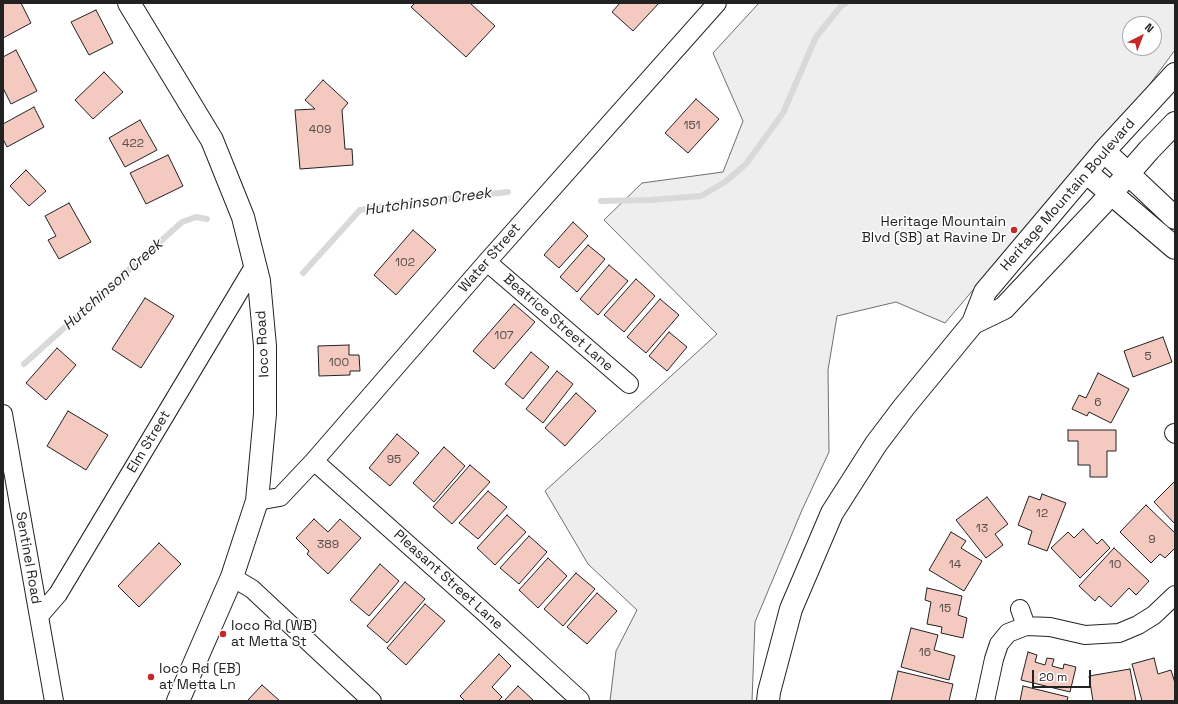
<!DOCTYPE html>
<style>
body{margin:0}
#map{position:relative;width:1178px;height:704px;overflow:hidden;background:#fff;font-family:"Space Grotesk",sans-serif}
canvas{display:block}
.frame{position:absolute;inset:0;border:4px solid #222;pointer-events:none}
.north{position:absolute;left:1122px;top:16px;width:40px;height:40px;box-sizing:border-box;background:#fff;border:1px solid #a7a7a7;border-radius:50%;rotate:42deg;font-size:11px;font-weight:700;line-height:16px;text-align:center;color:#222}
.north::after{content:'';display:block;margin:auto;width:14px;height:18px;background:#c62828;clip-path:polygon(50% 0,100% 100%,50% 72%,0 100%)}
.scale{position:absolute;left:1032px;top:670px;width:59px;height:18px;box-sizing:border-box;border:2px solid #222;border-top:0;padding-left:5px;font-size:12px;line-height:14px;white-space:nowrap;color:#222;-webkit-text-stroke:3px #fff;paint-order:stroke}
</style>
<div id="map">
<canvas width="1178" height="704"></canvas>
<div class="frame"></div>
<div class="north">N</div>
<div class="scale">20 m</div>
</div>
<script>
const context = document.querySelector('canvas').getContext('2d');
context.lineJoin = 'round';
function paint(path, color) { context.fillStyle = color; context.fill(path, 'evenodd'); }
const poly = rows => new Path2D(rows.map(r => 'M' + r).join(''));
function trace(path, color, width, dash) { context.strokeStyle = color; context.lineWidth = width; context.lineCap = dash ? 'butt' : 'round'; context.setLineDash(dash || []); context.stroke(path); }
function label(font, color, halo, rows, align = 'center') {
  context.font = font + ' "Space Grotesk",sans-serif'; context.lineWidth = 3; context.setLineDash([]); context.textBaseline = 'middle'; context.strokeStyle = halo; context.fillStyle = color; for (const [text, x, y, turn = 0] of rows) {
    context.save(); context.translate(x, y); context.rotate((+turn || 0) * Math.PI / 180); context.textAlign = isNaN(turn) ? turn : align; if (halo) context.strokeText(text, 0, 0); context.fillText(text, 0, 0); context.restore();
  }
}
const green = poly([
 [759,3,1175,3,1175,50,1130,111,1001,257,945,323,896,302,837,316,828,370,829,452,802,510,755,622,752,701,610,701,616,651,637,610,588,564,545,491,717,334,604,220,642,183,723,172,743,121,713,53,759,3],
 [1130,24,1154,24,1154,48,1130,48,1130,24]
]);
paint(green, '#eee');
trace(green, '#6f6f6f', 1);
trace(poly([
 [601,201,650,200,701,196,725,182,746,164,783,113,816,37,842,5,846,3],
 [303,273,360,210,391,205,508,192],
 [24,364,182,222,196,217,207,219]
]), '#d9d9d9', 6);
const building = poly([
 [3,3,21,3,31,23,3,38,3,3],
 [415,3,470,3,495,26,466,57,411,7,415,3],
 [620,3,659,3,633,31,612,12,620,3],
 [96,10,113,43,89,55,71,22,96,10],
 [16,50,37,91,11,104,3,88,3,57,16,50],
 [104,72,123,92,93,119,75,100,104,72],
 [323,80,348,103,342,110,345,149,352,149,353,165,300,169,295,110,315,109,305,100,323,80],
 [696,99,719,119,688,153,665,133,696,99],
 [34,107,44,127,7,147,3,139,3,124,34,107],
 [140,120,157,150,125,167,109,138,140,120],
 [168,155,183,186,146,204,130,173,168,155],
 [26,170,46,191,29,206,10,186,26,170],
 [69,203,91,242,59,259,48,240,56,236,45,216,69,203],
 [573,222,588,236,559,268,544,255,573,222],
 [413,230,436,250,396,295,374,275,413,230],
 [588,245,605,259,577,292,560,277,588,245],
 [609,265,628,281,598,315,580,299,609,265],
 [636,279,655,296,624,332,604,315,636,279],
 [145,298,174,316,141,368,112,349,145,298],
 [660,299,679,315,646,353,627,337,660,299],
 [514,304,535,322,494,369,473,351,514,304],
 [669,332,687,347,667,371,649,356,669,332],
 [1163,337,1172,362,1133,377,1124,351,1163,337],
 [349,345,349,355,359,355,360,371,350,371,350,375,319,376,318,346,349,345],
 [57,348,76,365,46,400,26,383,57,348],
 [531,352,549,367,523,399,505,384,531,352],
 [557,371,573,384,543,423,526,409,557,371],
 [1098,373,1129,389,1111,423,1089,412,1087,416,1072,409,1079,395,1086,398,1098,373],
 [576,393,596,411,565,446,545,428,576,393],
 [68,411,108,435,86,470,47,446,68,411],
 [1068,430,1116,430,1116,451,1107,451,1107,477,1090,477,1090,465,1078,465,1078,441,1068,441,1068,430],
 [397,434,419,453,390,486,369,468,397,434],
 [444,447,465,466,434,502,413,483,444,447],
 [470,465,490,482,452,524,433,507,470,465],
 [1175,481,1175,524,1154,502,1175,481],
 [488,491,507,507,478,539,459,523,488,491],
 [1042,494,1066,503,1047,551,1028,544,1032,531,1018,525,1029,496,1040,500,1042,494],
 [987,497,1008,524,995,534,1003,545,986,558,956,520,987,497],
 [1146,505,1175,533,1175,548,1165,558,1160,554,1151,563,1120,532,1146,505],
 [507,515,526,532,495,565,477,548,507,515],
 [314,519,328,532,340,519,361,538,328,574,307,554,309,551,296,538,314,519],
 [1083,529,1097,544,1102,539,1110,548,1080,578,1051,548,1068,532,1074,538,1083,529],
 [951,532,966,541,961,548,982,561,964,591,929,570,951,532],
 [529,536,547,552,519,584,500,568,529,536],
 [159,543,181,564,139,607,118,586,159,543],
 [1114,548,1149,581,1136,595,1129,588,1111,607,1099,596,1095,601,1079,586,1114,548],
 [548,558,567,576,538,608,519,590,548,558],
 [380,564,399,581,369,616,350,600,380,564],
 [576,573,595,589,563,626,544,609,576,573],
 [405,582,425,599,387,643,367,626,405,582],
 [927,588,962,596,958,615,967,618,963,638,941,633,942,627,927,624,931,602,925,600,927,588],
 [597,593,617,611,587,644,567,627,597,593],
 [425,604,445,621,406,665,387,648,425,604],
 [911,628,938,635,934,650,955,656,949,680,901,667,911,628],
 [1028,652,1037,655,1035,662,1045,665,1047,658,1054,659,1052,666,1063,669,1064,664,1076,667,1070,692,1021,680,1028,652],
 [499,654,511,666,492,687,502,697,498,701,465,701,460,696,499,654],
 [1154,658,1158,674,1171,670,1175,683,1175,701,1142,701,1132,664,1154,658],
 [1130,669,1136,701,1093,701,1089,676,1130,669],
 [898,671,953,684,949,701,891,701,898,671],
 [262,685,280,701,247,701,262,685],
 [518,686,533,700,532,701,504,701,518,686],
 [1023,686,1068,697,1067,701,1020,701,1023,686]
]);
paint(building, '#f3c9c0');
trace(building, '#222', 1);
const street = poly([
 [487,262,629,384],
 [3,414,54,701],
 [1174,433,1175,434],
 [314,461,485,613,580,700],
 [257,501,280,497,314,461,485,264,717,3],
 [232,577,252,589,372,701],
 [1020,609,1026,626],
 [39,616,58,594,255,265],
 [985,701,994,659,999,644,1008,633,1026,626,1050,627,1085,635,1119,633,1138,625,1154,615,1175,595]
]);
const secondary = poly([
 [129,3,212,140,243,217,259,281,265,346,265,414,257,501,232,577,178,701],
 [1104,151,1175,218],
 [1087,173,1175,248],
 [973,323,1004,308,1101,205,1149,150,1175,123],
 [768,701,769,692,791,609,832,513,876,444,904,407,973,323,985,292,1104,151,1175,74]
]);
trace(street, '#222', 20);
trace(secondary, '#222', 24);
trace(street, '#fff', 18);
trace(secondary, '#fff', 22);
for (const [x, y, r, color] of [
 [1014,230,4,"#c62828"],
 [223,634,4,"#c62828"],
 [151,677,4,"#c62828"]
]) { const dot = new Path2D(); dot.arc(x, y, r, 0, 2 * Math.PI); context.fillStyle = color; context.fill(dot); trace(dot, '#fff', 1.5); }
label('12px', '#564c4a', null, [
 ["151",692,126],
 ["409",320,130],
 ["422",133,144],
 ["102",405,263],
 ["107",504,336],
 ["5",1148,357],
 ["100",339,363],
 ["6",1098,403],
 ["95",394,460],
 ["12",1042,514],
 ["13",982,529],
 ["9",1152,540],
 ["389",328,545],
 ["14",955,565],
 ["10",1115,565],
 ["15",945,609],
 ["16",925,653]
]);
label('14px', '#222', '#fff', [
 ["Heritage Mountain Boulevard",1068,195,-49],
 ["Water Street",490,258,-49],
 ["Beatrice Street Lane",558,323,41],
 ["Ioco Road",263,344,-93],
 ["Elm Street",149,442,-59],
 ["Sentinel Road",28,558,80],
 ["Pleasant Street Lane",448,580,42]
]);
label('14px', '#222', '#fff', [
 ["Heritage Mountain",1006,222,"right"],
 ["Blvd (SB) at Ravine Dr",1006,238,"right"],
 ["Ioco Rd (WB)",231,626],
 ["at Metta St",231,642],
 ["Ioco Rd (EB)",159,669],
 ["at Metta Ln",159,685]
], 'left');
label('italic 15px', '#222', '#fff', [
 ["Hutchinson Creek",428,202,-8],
 ["Hutchinson Creek",113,285,-42]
]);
</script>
